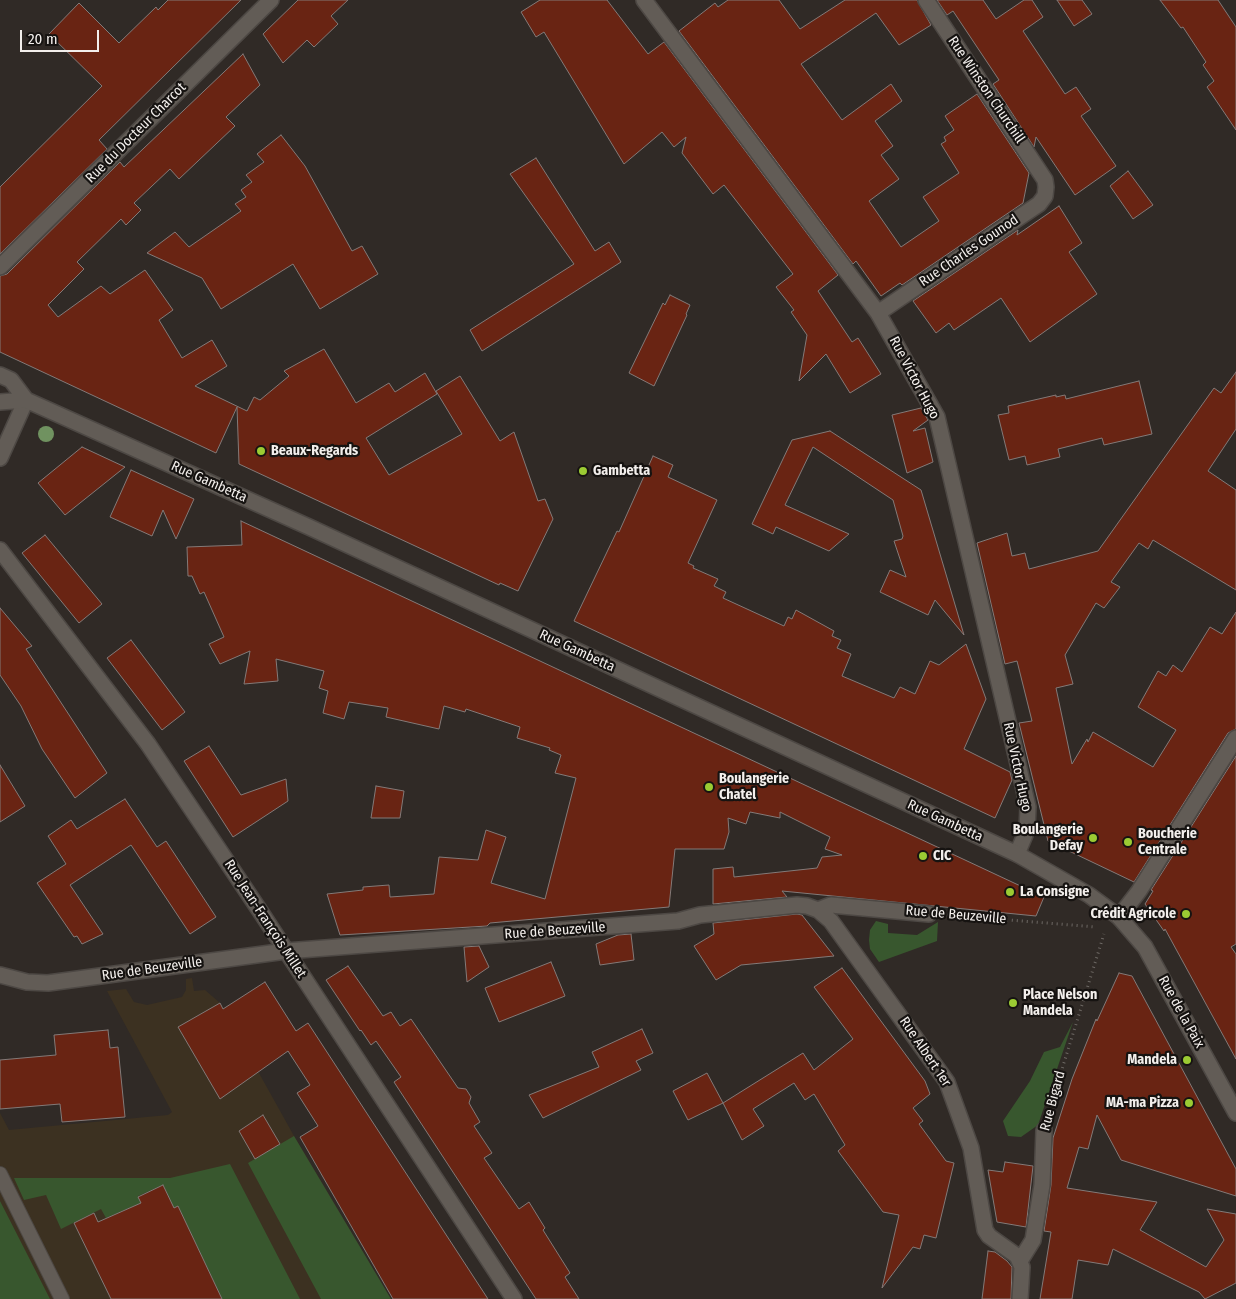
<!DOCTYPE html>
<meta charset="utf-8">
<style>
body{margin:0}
#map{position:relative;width:1236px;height:1299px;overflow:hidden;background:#302a26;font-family:"Fira Sans Condensed",sans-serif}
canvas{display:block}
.scale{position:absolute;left:20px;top:30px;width:79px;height:22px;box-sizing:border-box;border:2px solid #f3efec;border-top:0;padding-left:6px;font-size:15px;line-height:18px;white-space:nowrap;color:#f3efec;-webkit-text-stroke:4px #161311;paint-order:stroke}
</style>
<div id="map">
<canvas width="1236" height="1299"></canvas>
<div class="scale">20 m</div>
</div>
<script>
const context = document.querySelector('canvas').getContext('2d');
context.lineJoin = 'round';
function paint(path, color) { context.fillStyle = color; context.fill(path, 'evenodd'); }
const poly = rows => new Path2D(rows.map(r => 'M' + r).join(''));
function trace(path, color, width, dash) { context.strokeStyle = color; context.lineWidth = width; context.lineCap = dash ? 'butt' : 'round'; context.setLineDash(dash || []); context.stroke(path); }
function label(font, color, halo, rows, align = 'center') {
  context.font = font + ' "Fira Sans Condensed",sans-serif'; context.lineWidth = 4.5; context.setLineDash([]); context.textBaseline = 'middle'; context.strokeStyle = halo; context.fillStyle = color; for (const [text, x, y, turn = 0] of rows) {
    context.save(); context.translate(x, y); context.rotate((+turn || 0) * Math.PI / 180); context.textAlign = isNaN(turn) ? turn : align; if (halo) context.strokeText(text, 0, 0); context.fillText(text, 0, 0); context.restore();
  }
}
paint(poly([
 [192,978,194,991,205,990,220,1003,294,1136,391,1299,0,1299,0,1113,9,1130,168,1115,172,1112,107,991,126,989,134,1002,147,1005,182,997,186,990,186,979]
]), '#3c3121');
paint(poly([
 [876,921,888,924,888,933,917,935,938,922,937,941,879,962,870,949,869,940,870,930],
 [1073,1022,1038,1125,1021,1137,1008,1136,1003,1121,1030,1081,1044,1052,1060,1047],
 [294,1136,391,1299,321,1299,248,1163],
 [230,1164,300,1299,222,1299,178,1206,174,1208,163,1185,138,1196,141,1203,106,1218,101,1209,61,1229,46,1195,24,1200,14,1178,170,1178],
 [0,1201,50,1299,0,1299]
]), '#38572e');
const building = poly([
 [168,0,241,0,99,140,107,149,0,254,0,187,102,86,49,34,79,3,119,43,156,7,158,10,168,0],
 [298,0,348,0,331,16,338,24,314,47,307,40,283,63,263,34,298,0],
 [540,0,607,0,648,54,664,42,838,275,818,291,852,342,858,338,881,374,850,393,826,354,799,381,807,335,791,312,794,310,776,287,793,274,724,185,713,194,682,153,686,137,674,147,662,132,624,164,544,32,536,37,521,12,540,0],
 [728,0,779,0,800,29,845,0,917,0,931,25,899,45,876,13,801,64,842,120,891,84,902,101,875,121,893,146,881,155,899,179,869,201,901,247,939,221,923,197,959,173,941,144,946,141,944,137,954,130,945,116,977,94,1029,173,1023,203,902,285,900,283,881,296,856,261,853,264,679,31,715,3,718,7,728,0],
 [937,0,983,0,996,19,1024,0,1032,0,1043,17,1023,31,1065,94,1076,87,1091,109,1081,116,1116,166,1075,195,1036,137,1034,147,993,84,999,80,953,11,947,15,937,0],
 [1057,0,1082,0,1092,14,1074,26,1057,0],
 [1160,0,1218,0,1236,27,1236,130,1207,87,1214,81,1203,65,1206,62,1183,27,1181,28,1160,0],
 [243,54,260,85,226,117,235,126,179,179,170,169,134,203,141,210,126,225,121,219,77,262,84,269,48,305,58,317,101,286,110,294,145,270,173,310,159,320,182,358,212,340,227,366,195,386,247,411,254,397,260,400,289,376,284,371,324,349,356,403,389,383,395,392,425,373,437,394,366,438,389,475,462,434,436,391,460,376,500,441,514,432,538,501,545,499,553,519,518,591,500,583,499,585,239,464,237,407,216,453,0,352,0,276,7,274,120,162,124,167,243,54],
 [281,135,305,166,352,251,362,246,378,274,320,309,293,264,221,309,202,278,147,253,175,232,189,247,241,211,235,204,246,197,241,190,252,182,246,175,264,162,257,154,281,135],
 [536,158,595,251,609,242,621,262,482,351,470,330,574,264,510,174,536,158],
 [1128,171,1153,205,1133,219,1110,186,1128,171],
 [1059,206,1082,243,1069,252,1097,294,1030,342,1001,298,954,330,949,323,936,333,913,301,1018,230,1017,235,1059,206],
 [670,295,690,305,686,314,687,315,654,386,629,373,663,303,665,305,670,295],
 [1236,372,1236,429,1208,471,1236,490,1236,590,1153,540,1148,549,1139,543,1111,582,1120,587,1104,608,1096,603,1065,655,1073,684,1056,688,1072,764,1087,739,1088,742,1093,732,1153,767,1176,730,1138,707,1158,671,1166,676,1173,665,1182,672,1210,627,1222,634,1236,612,1236,729,1228,733,1134,882,1048,841,1019,723,1032,721,1017,661,1005,664,977,543,1007,533,1012,556,1025,553,1029,569,1098,551,1214,388,1221,393,1236,372],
 [1139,381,1152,434,1104,445,1102,438,1058,449,1060,457,1027,465,1025,456,1009,460,998,415,1009,413,1008,406,1056,395,1056,397,1065,395,1066,399,1139,381],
 [921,408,928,420,913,431,925,428,933,462,907,473,892,415,921,408],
 [830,431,921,490,964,635,935,600,928,615,880,592,890,570,906,577,894,541,902,539,903,536,893,500,813,447,785,505,849,534,829,551,776,527,773,534,752,524,792,440,830,431],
 [82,447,125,467,65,515,38,483,82,447],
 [653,456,673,465,668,477,717,500,688,563,694,566,693,568,718,579,714,586,726,592,723,598,784,626,788,617,792,619,796,610,834,631,832,636,841,640,837,648,851,654,842,676,894,698,900,687,915,694,930,661,939,665,966,644,986,699,964,749,1010,772,1012,780,995,818,574,621,617,531,619,532,653,456],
 [131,470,194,499,176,539,163,510,152,536,110,517,131,470],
 [241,521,1044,897,1036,916,782,891,787,897,713,904,713,869,733,867,734,877,817,868,822,857,842,855,825,849,830,837,780,812,780,818,750,812,746,824,728,818,729,832,724,849,675,849,669,907,490,923,487,926,340,935,327,894,363,890,363,887,389,885,390,897,434,894,439,857,478,860,486,830,506,837,491,883,545,899,576,778,555,773,561,755,549,750,550,748,517,738,520,727,466,709,465,712,444,706,439,729,386,717,388,708,349,702,344,719,323,713,328,691,319,688,324,671,276,659,278,681,244,684,250,651,220,664,209,644,224,637,204,592,200,594,192,576,188,576,187,547,242,545,241,521],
 [45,535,102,604,79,623,22,553,45,535],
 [0,608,32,646,26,649,107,773,75,798,42,749,21,706,0,675,0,608],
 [131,640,185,712,162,730,107,658,131,640],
 [209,746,241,795,286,779,288,801,233,837,184,761,209,746],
 [1236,756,1236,944,1231,947,1236,954,1236,1059,1165,929,1164,931,1145,904,1153,891,1151,890,1236,756],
 [0,765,25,806,0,822,0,765],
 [376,786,404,791,400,818,371,818,376,786],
 [125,799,157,847,166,841,216,917,190,934,131,845,70,885,103,934,82,944,77,936,74,937,37,883,66,864,48,836,71,820,77,829,125,799],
 [797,914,802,915,834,956,741,965,716,980,694,946,714,934,713,923,797,914],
 [631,934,634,960,600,965,596,944,618,935,631,934],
 [479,946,489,967,467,982,464,947,479,946],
 [551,962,565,996,499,1022,485,988,551,962],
 [348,966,383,1016,391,1012,400,1026,411,1019,458,1088,466,1089,471,1097,469,1103,480,1122,474,1126,492,1153,484,1158,519,1209,529,1202,545,1228,543,1230,570,1273,565,1277,579,1299,536,1299,394,1082,401,1077,376,1041,371,1045,361,1030,360,1031,326,980,348,966],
 [842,968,925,1081,930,1094,913,1108,923,1121,919,1124,946,1161,954,1163,936,1238,924,1235,920,1249,913,1247,882,1288,899,1215,883,1212,838,1151,845,1145,814,1094,805,1100,794,1083,753,1109,764,1126,742,1140,723,1103,688,1120,673,1091,707,1073,723,1103,803,1053,814,1070,853,1039,814,987,842,968],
 [1119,973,1132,976,1236,1169,1236,1196,1121,1160,1097,1115,1088,1149,1079,1147,1067,1188,1157,1202,1140,1230,1206,1267,1224,1240,1207,1209,1236,1214,1236,1283,1205,1299,1199,1292,1113,1249,1108,1265,1078,1260,1072,1299,1040,1299,1051,1232,1044,1231,1051,1185,1053,1138,1072,1079,1096,1019,1097,1021,1119,973],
 [265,982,296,1031,308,1023,488,1299,393,1299,300,1137,318,1126,297,1093,310,1085,288,1051,220,1099,178,1027,220,1003,223,1009,265,982],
 [642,1029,653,1053,636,1061,641,1070,543,1118,529,1095,599,1067,592,1052,642,1029],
 [108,1030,110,1048,118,1047,125,1117,62,1122,60,1104,0,1109,0,1060,56,1055,54,1035,108,1030],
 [263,1115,280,1144,255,1159,239,1131,263,1115],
 [1005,1162,1033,1166,1026,1227,997,1222,988,1170,1003,1172,1005,1162],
 [163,1185,174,1208,178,1206,222,1299,111,1299,74,1223,94,1213,98,1222,141,1203,138,1197,163,1185],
 [988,1251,995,1252,1007,1261,1012,1267,1011,1299,982,1299,988,1251]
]);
paint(building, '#692413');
trace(building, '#837a78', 1);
const service = poly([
 [0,1174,62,1299]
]);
const minor = poly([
 [644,0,878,313,937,417,1028,807,1027,830,1017,854],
 [0,267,271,0],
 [878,313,1039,204,1045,196,1046,187,1045,180,926,0],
 [0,458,26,400],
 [0,550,148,744,262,914,514,1299],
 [818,910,831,905,929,914],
 [0,975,27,982,48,983,286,951,678,921,700,915,797,905,807,906,818,910,831,921,947,1082,971,1148,985,1230,989,1236,1017,1256,1022,1267,1020,1299],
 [1020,1261,1033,1240,1042,1185,1044,1130]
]);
const tertiary = poly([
 [1119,917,1139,891,1236,738]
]);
const secondary = poly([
 [0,375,11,380,26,400],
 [0,402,26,400,309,527,1017,854,1089,895,1119,917,1145,947,1236,1113]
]);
trace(service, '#4d4844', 16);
trace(minor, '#4d4844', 18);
trace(tertiary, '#4d4844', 18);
trace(secondary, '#4d4844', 18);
trace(poly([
 [947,915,1096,927],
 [1049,1111,1104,934]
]), '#6d6864', 3, [1, 4]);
trace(service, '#625c56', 14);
trace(minor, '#625c56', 15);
trace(tertiary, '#625c56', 15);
trace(secondary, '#625c56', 15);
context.fillStyle = '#709260';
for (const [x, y] of [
 [46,434]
]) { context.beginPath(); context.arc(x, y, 8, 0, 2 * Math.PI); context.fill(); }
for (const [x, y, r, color] of [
 [261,451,5,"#9bcb33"],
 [583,471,5,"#9bcb33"],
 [709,787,5,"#9bcb33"],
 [1093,838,5,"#9bcb33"],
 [1128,842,5,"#9bcb33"],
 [923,856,5,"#9bcb33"],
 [1010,892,5,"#9bcb33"],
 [1186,914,5,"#9bcb33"],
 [1013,1003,5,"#9bcb33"],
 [1187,1060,5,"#9bcb33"],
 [1189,1103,5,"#9bcb33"]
]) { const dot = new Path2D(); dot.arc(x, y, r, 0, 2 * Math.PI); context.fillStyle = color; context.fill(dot); trace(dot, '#161311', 2); }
label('14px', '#f3efec', '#161311', [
 ["Rue Winston Churchill",986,90,56],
 ["Rue du Docteur Charcot",136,133,-45],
 ["Rue Charles Gounod",969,251,-34],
 ["Rue Victor Hugo",914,378,62],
 ["Rue Gambetta",209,482,24],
 ["Rue Gambetta",577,651,25],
 ["Rue Victor Hugo",1017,767,78],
 ["Rue Gambetta",945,821,25],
 ["Rue de Beuzeville",956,915,5],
 ["Rue Jean-François Millet",265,919,57],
 ["Rue de Beuzeville",555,931,-4],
 ["Rue de Beuzeville",152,969,-8],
 ["Rue de la Paix",1181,1012,61],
 ["Rue Albert 1er",925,1052,56],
 ["Rue Bigard",1053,1101,-75]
]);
label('bold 14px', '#f3efec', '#161311', [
 ["Beaux-Regards",271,451],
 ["Gambetta",593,471],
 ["Boulangerie",719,779],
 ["Chatel",719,795],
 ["Boulangerie",1083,830,"right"],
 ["Defay",1083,846,"right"],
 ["Boucherie",1138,834],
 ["Centrale",1138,850],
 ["CIC",933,856],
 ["La Consigne",1020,892],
 ["Crédit Agricole",1176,914,"right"],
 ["Place Nelson",1023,995],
 ["Mandela",1023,1011],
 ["Mandela",1177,1060,"right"],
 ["MA-ma Pizza",1179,1103,"right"]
], 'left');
</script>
